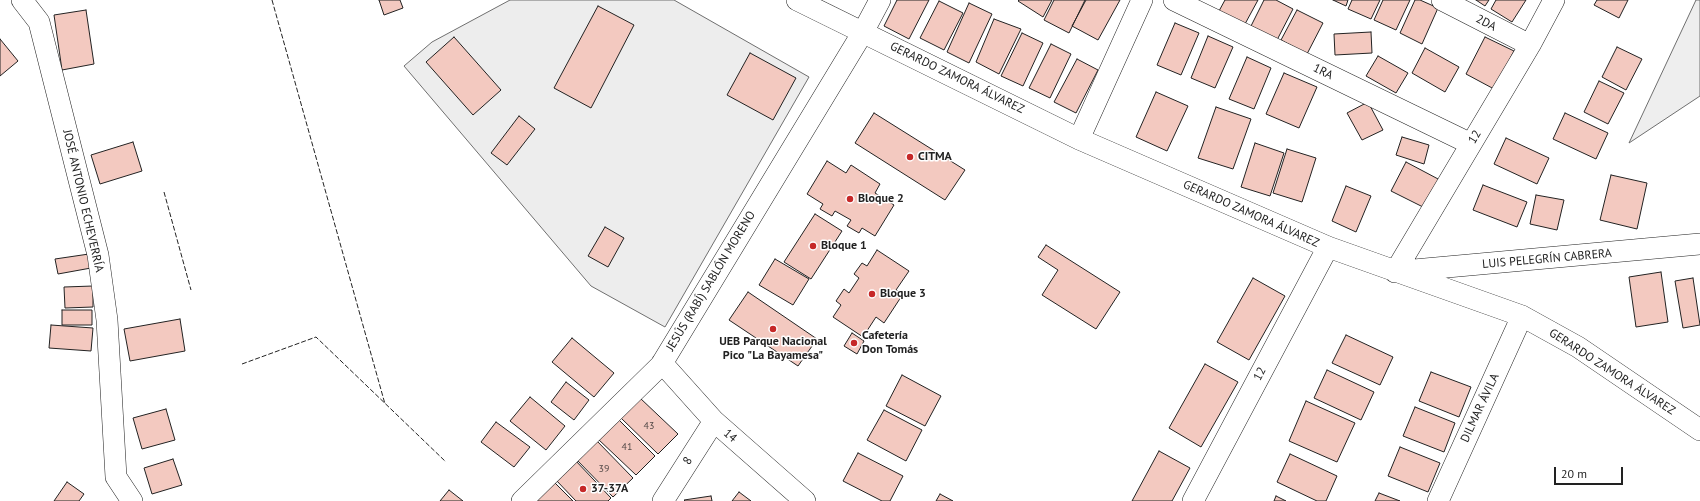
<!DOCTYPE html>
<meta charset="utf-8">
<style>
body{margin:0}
#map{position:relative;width:1700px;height:501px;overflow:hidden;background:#fff;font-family:"PT Sans",sans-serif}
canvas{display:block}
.scale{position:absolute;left:1554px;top:467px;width:69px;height:18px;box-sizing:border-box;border:2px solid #222;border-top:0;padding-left:5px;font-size:12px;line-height:14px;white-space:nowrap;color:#222;-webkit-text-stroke:3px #fff;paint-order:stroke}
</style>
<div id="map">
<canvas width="1700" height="501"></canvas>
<div class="scale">20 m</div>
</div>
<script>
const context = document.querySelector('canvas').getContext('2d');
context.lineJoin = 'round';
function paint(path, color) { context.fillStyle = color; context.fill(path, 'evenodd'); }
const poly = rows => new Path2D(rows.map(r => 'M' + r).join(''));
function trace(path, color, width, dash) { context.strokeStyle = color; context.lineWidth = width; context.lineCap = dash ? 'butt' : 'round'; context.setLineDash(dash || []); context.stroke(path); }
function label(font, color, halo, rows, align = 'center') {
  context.font = font + ' "PT Sans",sans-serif'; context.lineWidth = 3; context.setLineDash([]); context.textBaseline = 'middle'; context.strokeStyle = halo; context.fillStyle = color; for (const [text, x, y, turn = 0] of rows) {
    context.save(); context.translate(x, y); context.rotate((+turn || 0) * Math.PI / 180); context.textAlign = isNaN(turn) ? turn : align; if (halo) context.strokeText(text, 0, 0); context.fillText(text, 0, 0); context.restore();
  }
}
const green = poly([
 [1696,0,1700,0,1700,96,1629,143,1696,0]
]);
paint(green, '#eee');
trace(green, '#6f6f6f', 1);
const parking = poly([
 [510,0,674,0,809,77,665,327,591,286,404,66,432,42,510,0]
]);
paint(parking, '#ededed');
trace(parking, '#6f6f6f', 1);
const building = poly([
 [379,0,400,0,403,8,384,15,379,0],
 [897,0,929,0,909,39,884,26,897,0],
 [1019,0,1052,0,1043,17,1018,1,1019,0],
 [1054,0,1085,0,1069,33,1044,20,1054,0],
 [1086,0,1120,0,1098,40,1072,26,1086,0],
 [1225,0,1258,0,1245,24,1219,11,1225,0],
 [1264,0,1276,0,1293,9,1277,40,1251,26,1264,0],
 [1333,0,1348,0,1346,6,1333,0],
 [1352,0,1380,0,1371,19,1348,9,1352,0],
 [1383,0,1410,0,1396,30,1374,20,1383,0],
 [1415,0,1420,0,1438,8,1422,44,1400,33,1415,0],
 [1476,0,1489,0,1485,6,1476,0],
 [1496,0,1526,0,1512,22,1491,9,1496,0],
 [1597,0,1628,0,1619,18,1594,5,1597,0],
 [939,1,963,13,944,50,920,38,939,1],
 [969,3,992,14,969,63,947,52,969,3],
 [598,6,634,25,591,108,554,88,598,6],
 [86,10,94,64,62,70,54,15,86,10],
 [1297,10,1323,23,1307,54,1281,40,1297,10],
 [994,19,1021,29,999,74,976,62,994,19],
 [1175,23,1199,33,1181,75,1157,65,1175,23],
 [1371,32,1372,53,1335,55,1334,34,1371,32],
 [1022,33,1043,43,1023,86,1001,76,1022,33],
 [1208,36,1233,47,1215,88,1191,78,1208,36],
 [454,37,501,90,473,115,426,62,454,37],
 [1485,37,1514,51,1494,89,1466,74,1485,37],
 [0,39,18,61,0,76,0,39],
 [1051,44,1071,54,1050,98,1029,88,1051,44],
 [1617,47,1642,59,1626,90,1602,77,1617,47],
 [1425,48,1459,67,1445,92,1412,73,1425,48],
 [750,53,796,78,773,120,727,95,750,53],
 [1378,56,1408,73,1396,93,1366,76,1378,56],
 [1247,57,1271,68,1254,109,1229,99,1247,57],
 [1077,59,1098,70,1076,113,1054,102,1077,59],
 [1284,73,1317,87,1299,128,1266,114,1284,73],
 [1599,81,1624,93,1608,124,1584,112,1599,81],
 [1156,92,1188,106,1167,151,1136,137,1156,92],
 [1368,102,1383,130,1362,140,1347,113,1368,102],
 [1216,107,1251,119,1233,169,1198,158,1216,107],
 [874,113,965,170,945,200,855,143,874,113],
 [1565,113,1608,133,1596,159,1553,139,1565,113],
 [519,116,535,129,507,165,491,153,519,116],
 [1402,137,1429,145,1424,164,1396,155,1402,137],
 [1506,138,1549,158,1537,184,1494,164,1506,138],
 [133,142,142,171,100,184,91,155,133,142],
 [1255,143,1284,153,1270,196,1241,187,1255,143],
 [1287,149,1316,158,1302,202,1273,193,1287,149],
 [827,161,846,173,851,165,880,184,875,193,894,205,875,236,862,228,859,233,847,226,851,220,835,211,832,216,820,209,823,204,807,194,827,161],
 [1406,162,1440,180,1425,208,1391,191,1406,162],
 [1611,175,1647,183,1637,229,1600,220,1611,175],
 [1483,185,1527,202,1517,227,1473,210,1483,185],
 [1346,186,1371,196,1356,232,1332,221,1346,186],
 [1536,195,1564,200,1557,230,1530,224,1536,195],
 [815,214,842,231,811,279,784,262,815,214],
 [605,227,624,238,608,267,588,256,605,227],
 [1046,245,1120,292,1096,329,1042,295,1058,270,1038,257,1046,245],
 [877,250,909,271,896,290,903,294,884,323,876,317,863,337,833,317,841,305,836,301,844,289,849,293,859,278,854,274,862,263,867,266,877,250],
 [89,254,91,268,58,274,55,259,89,254],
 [775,259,809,279,793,305,759,285,775,259],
 [1661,272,1668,322,1636,327,1629,277,1661,272],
 [1253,278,1285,296,1249,360,1217,342,1253,278],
 [1693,278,1700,325,1683,328,1675,281,1693,278],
 [93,286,93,307,65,308,64,287,93,286],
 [748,292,817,339,798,366,729,320,748,292],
 [62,310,92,310,92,325,62,325,62,310],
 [180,319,185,351,130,361,124,329,180,319],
 [51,325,93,328,91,351,49,348,51,325],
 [852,333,864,341,857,354,844,346,852,333],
 [1346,335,1393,357,1380,385,1332,363,1346,335],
 [572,338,614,373,594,397,552,362,572,338],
 [1205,364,1238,382,1201,447,1169,428,1205,364],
 [1327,370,1374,392,1361,420,1314,398,1327,370],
 [1431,372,1471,387,1459,417,1419,401,1431,372],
 [902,375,941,396,925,426,886,406,902,375],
 [566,382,589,400,574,420,551,402,566,382],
 [530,397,565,426,546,450,510,421,530,397],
 [640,398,678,434,658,454,621,418,640,398],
 [1306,401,1355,423,1337,462,1289,441,1306,401],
 [1415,407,1455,423,1444,452,1403,436,1415,407],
 [166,409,175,440,142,449,133,418,166,409],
 [884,410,922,430,906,461,867,440,884,410],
 [618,419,655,456,636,475,598,439,618,419],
 [496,422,530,447,514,467,481,442,496,422],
 [596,440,633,478,613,497,576,459,596,440],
 [1400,447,1440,463,1428,492,1388,476,1400,447],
 [1159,451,1190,468,1172,501,1132,501,1159,451],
 [858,453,903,476,890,501,882,501,843,481,858,453],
 [1290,454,1337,476,1326,501,1317,501,1277,482,1290,454],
 [173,459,182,485,152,494,144,468,173,459],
 [575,460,611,498,608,501,576,501,555,479,575,460],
 [553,481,573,501,535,501,553,481],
 [67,482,84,494,79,501,54,501,67,482],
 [449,490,463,501,440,501,449,490],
 [739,492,751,501,732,501,739,492],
 [1379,493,1400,501,1375,501,1379,493],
 [940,494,953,501,936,501,940,494],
 [711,496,712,501,685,501,684,500,711,496],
 [1276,496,1286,501,1274,501,1276,496]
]);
paint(building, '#f3c9c0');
trace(building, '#222', 1);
const street = poly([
 [22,0,39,22,98,255,107,320,116,477,132,501],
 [797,0,1079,139,1328,247,1522,316,1578,347,1700,430],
 [1174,0,1471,144],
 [1442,0,1530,45],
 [1079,139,1142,0],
 [1403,271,1700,244],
 [1395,272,1530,45,1554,0],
 [662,363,714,421,805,501],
 [522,501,661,365,863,32,880,0],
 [663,501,714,421],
 [1193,501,1328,247],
 [1438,501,1522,316]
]);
trace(street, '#222', 22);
trace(street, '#fff', 21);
trace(poly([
 [272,0,385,404],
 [164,192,191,290],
 [242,364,316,337,446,462]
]), '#222', 1, [5, 2]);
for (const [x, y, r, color] of [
 [910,157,4,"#c62828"],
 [850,199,4,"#c62828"],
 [813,246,4,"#c62828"],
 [872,294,4,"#c62828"],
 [773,329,4,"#c62828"],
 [854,343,4,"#c62828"],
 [583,489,4,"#c62828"]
]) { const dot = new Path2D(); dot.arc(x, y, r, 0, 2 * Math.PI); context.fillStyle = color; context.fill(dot); trace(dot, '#fff', 1.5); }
label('10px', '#564c4a', null, [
 ["43",649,426],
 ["41",627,447],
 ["39",604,469]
]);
label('12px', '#222', '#fff', [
 ["2DA",1486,23,27],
 ["1RA",1323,72,26],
 ["GERARDO ZAMORA ÁLVAREZ",957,78,26],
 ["12",1475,137,-59],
 ["JOSÉ ANTONIO ECHEVERRÍA",83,201,77],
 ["GERARDO ZAMORA ÁLVAREZ",1251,214,24],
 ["LUIS PELEGRÍN CABRERA",1547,259,-5],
 ["JESÚS (RABÍ) SABLÓN MORENO",711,281,-59],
 ["GERARDO ZAMORA ÁLVAREZ",1612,372,33],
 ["12",1260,374,-62],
 ["DILMAR ÁVILA",1480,408,-65],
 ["14",730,436,41],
 ["8",688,461,-57]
]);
label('bold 12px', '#222', '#fff', [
 ["CITMA",918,157],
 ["Bloque 2",858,199],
 ["Bloque 1",821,246],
 ["Bloque 3",880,294],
 ["Cafetería",862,336],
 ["Don Tomás",862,350],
 ["UEB Parque Nacional",773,342,"center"],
 ["Pico \"La Bayamesa\"",773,356,"center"],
 ["37-37A",591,489]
], 'left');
</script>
